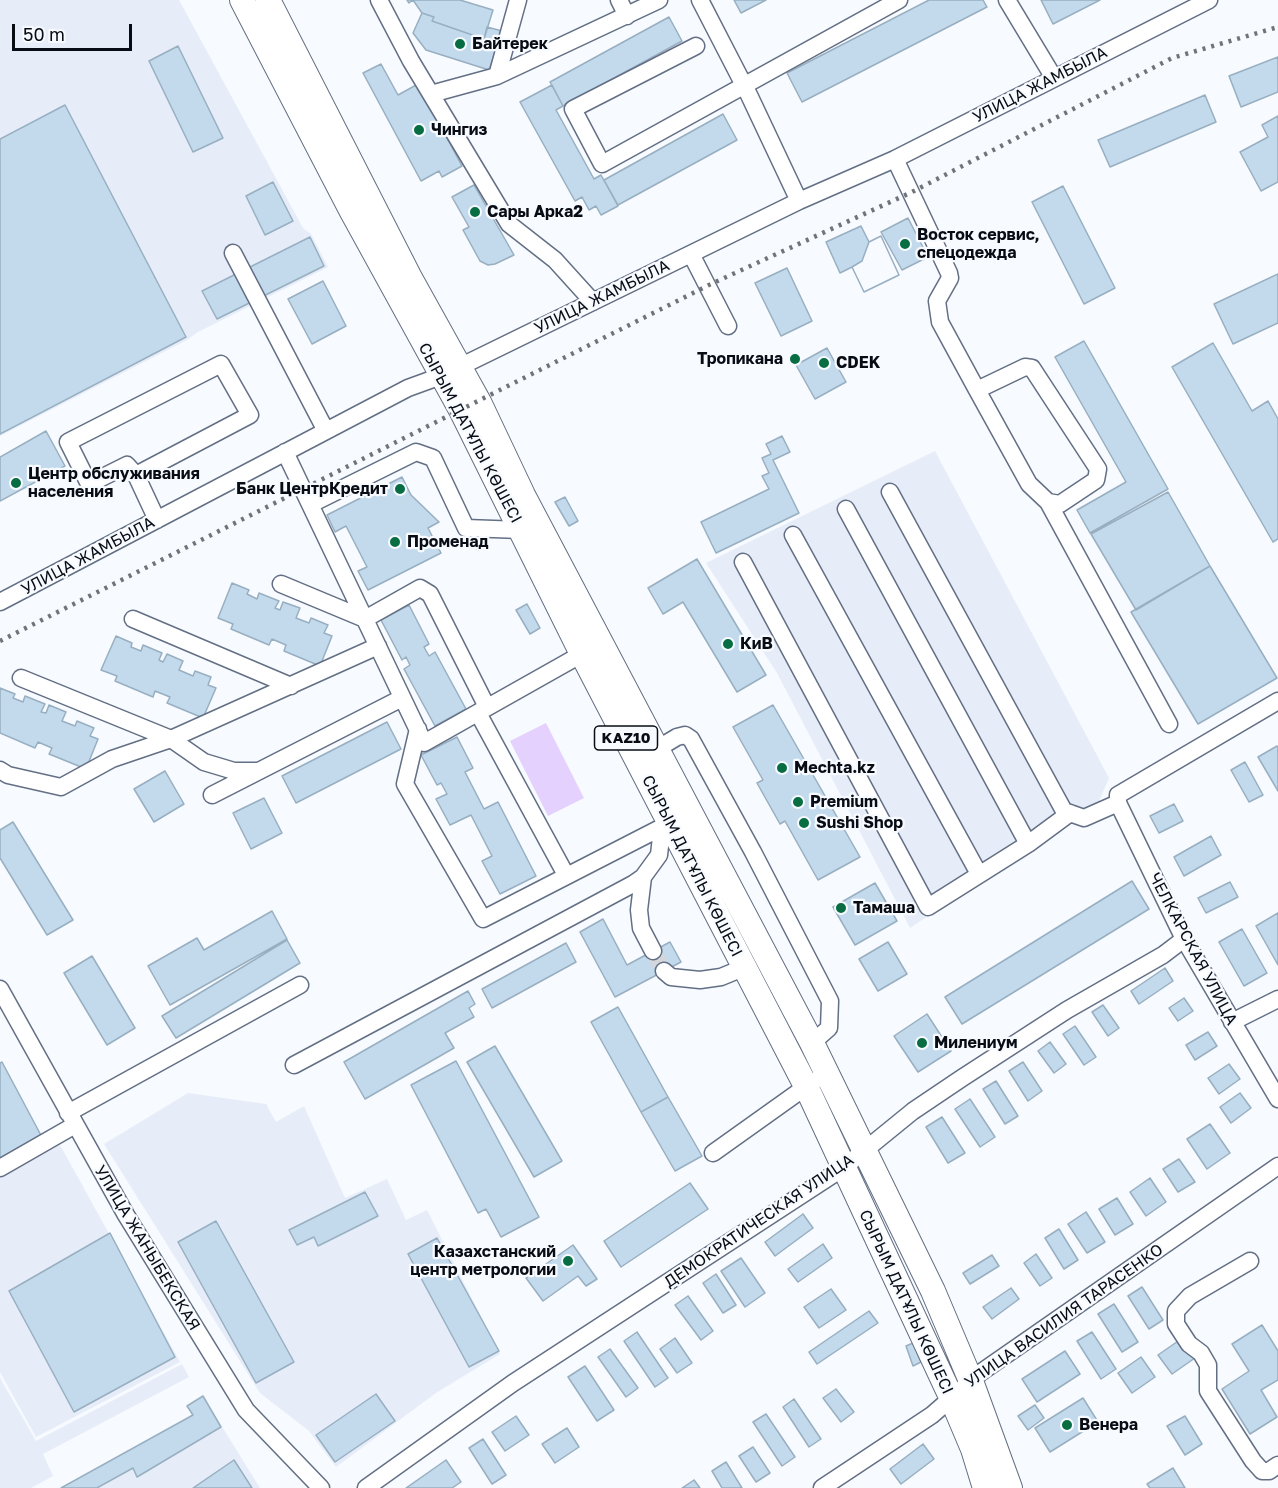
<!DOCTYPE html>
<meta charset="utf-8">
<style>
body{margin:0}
#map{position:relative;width:1278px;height:1488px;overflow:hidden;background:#f7fafe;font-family:"Golos Text",sans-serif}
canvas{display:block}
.scale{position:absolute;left:12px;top:24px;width:120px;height:27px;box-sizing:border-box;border:3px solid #080c14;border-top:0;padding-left:8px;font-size:18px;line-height:21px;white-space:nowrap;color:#080c14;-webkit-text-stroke:4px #f7fafe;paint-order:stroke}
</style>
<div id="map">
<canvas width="1278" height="1488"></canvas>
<div class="scale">50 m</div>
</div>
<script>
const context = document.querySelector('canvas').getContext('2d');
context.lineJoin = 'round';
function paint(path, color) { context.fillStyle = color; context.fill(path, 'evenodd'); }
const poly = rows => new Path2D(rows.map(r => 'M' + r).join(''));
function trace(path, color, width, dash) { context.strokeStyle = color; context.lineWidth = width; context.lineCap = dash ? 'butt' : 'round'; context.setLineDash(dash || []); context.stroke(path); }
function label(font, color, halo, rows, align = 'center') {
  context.font = font + ' "Golos Text",sans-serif'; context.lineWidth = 4.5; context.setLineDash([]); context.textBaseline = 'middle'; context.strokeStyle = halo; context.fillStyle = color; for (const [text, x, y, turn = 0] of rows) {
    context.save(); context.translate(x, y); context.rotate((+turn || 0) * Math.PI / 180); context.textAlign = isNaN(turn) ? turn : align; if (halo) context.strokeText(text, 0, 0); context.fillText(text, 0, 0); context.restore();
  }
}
paint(poly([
 [0,0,179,0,303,228,311,234,328,267,198,332,187,340,0,436],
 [935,451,1109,778,1096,808,910,928,777,673,706,563],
 [188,1093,266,1104,276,1122,304,1106,345,1198,387,1179,406,1220,427,1210,500,1354,436,1393,336,1467,309,1431,260,1393,104,1144],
 [60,1145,180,1362,36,1437,0,1372,0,1178],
 [182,1364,189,1377,43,1454,53,1476,31,1488,0,1488,0,1378,36,1441],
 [203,1396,260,1488,61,1488,192,1416,187,1406]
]), '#e6edf9');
paint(poly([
 [546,723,584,798,548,816,510,741]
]), '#e5d1fe');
const building = poly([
 [407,0,460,0,493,10,484,39,432,21,434,17,422,13,413,0,409,3,407,0],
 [734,0,766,0,741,13,734,0],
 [929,0,983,0,987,7,802,102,787,73,929,0],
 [1041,0,1100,0,1053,24,1041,0],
 [422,13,434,17,432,21,484,39,487,27,502,31,489,70,426,50,413,33,422,13],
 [669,17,682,41,563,106,550,82,669,17],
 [178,46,223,138,193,152,149,61,178,46],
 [1278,57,1278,92,1241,107,1229,76,1278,57],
 [381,64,398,95,418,84,462,166,442,177,439,171,421,181,363,73,381,64],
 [552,85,563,106,556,110,594,179,601,175,618,206,601,215,596,206,589,210,582,197,575,201,520,102,552,85],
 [1205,95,1216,122,1110,167,1098,140,1205,95],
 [65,105,186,337,0,434,0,139,65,105],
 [723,114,737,140,618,205,604,180,723,114],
 [1278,116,1278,182,1261,191,1240,152,1268,137,1262,125,1278,116],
 [273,182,293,221,265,235,246,196,273,182],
 [474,185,514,255,495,264,488,265,480,261,463,230,469,227,452,197,474,185],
 [1063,186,1115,288,1084,304,1032,202,1063,186],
 [908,218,928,257,902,270,881,232,908,218],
 [861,226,869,242,881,236,899,275,864,292,852,267,840,273,826,242,861,226],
 [881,236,899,275,864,292,852,267,862,261,869,242,881,236],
 [310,237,324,266,217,319,202,291,310,237],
 [787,268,812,321,781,336,755,283,787,268],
 [1278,274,1278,323,1233,344,1214,304,1278,274],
 [323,281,346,326,312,344,288,299,323,281],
 [1084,341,1168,489,1090,533,1077,510,1126,482,1055,357,1084,341],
 [1213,343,1252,411,1268,401,1278,419,1278,539,1273,542,1172,367,1213,343],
 [827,348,846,382,815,399,796,365,827,348],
 [46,431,65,466,0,501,0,457,46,431],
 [782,436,790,452,773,460,799,513,716,553,701,522,769,489,762,476,769,473,762,458,771,454,766,444,782,436],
 [402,477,411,495,439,522,428,528,441,553,368,590,358,571,367,567,346,526,335,532,327,515,402,477],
 [1168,492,1210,566,1136,610,1091,534,1168,492],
 [565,497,578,521,569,526,555,502,565,497],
 '475 546a4 4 0 1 1 8 0a4 4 0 1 1-8 0Z',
 [697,559,766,675,737,692,683,602,663,614,648,588,697,559],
 [1210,566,1277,678,1198,724,1131,612,1210,566],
 [232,583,249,590,247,594,257,599,259,593,279,601,275,608,280,610,283,602,300,608,296,618,309,623,311,618,328,625,324,633,332,636,320,666,284,651,286,645,272,639,269,645,231,629,233,624,218,618,232,583],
 [527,604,540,628,530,634,516,610,527,604],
 [409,605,429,644,424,647,429,656,435,652,466,709,435,726,404,669,410,665,406,657,402,660,381,620,409,605],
 [116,636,132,643,131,647,141,651,143,645,162,653,159,660,163,662,167,654,183,661,179,670,193,676,195,671,211,677,208,685,216,688,203,718,167,703,170,697,155,691,153,697,115,681,117,676,101,670,116,636],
 [0,688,15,694,13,698,23,702,25,696,45,704,41,712,46,713,49,705,66,712,62,721,75,726,77,721,94,728,90,736,98,739,86,769,49,754,52,748,38,742,35,748,0,733,0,688],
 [773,705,860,857,818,880,785,821,780,824,757,783,763,780,733,727,773,705],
 [387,722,401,749,296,803,282,776,387,722],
 [457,737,473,768,465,772,484,809,498,802,536,876,500,894,482,861,492,856,471,815,450,825,436,799,447,794,441,783,437,785,421,755,457,737],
 [1277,746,1278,748,1278,791,1258,757,1277,746],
 [1245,762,1263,795,1249,802,1231,770,1245,762],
 [165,771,184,804,154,822,134,789,165,771],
 [264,798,282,833,251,849,233,813,264,798],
 [1174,804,1183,821,1159,833,1150,816,1174,804],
 [13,822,73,920,47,935,0,858,0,830,13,822],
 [1211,836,1221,855,1184,876,1174,857,1211,836],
 [1132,881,1149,909,962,1024,945,997,1132,881],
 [1230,882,1238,897,1206,913,1198,898,1230,882],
 [875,883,897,921,855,945,833,907,875,883],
 [272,911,287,939,170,1005,148,966,197,938,204,950,272,911],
 [1278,913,1278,965,1256,926,1278,913],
 [603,919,627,965,670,942,681,962,615,997,580,932,603,919],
 [1242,929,1267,973,1244,986,1219,942,1242,929],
 [287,940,300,963,176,1038,162,1016,287,940],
 [888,942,907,974,878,991,859,959,888,942],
 [566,943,576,962,492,1008,482,989,566,943],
 [92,956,135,1028,107,1045,64,973,92,956],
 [1165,968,1173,981,1139,1004,1131,991,1165,968],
 [468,991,475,1004,469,1008,474,1017,445,1033,454,1048,365,1099,344,1062,468,991],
 [1184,998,1193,1011,1178,1021,1169,1008,1184,998],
 [1103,1005,1119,1028,1108,1036,1092,1012,1103,1005],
 [618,1007,668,1097,641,1112,591,1022,618,1007],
 [927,1014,951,1051,918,1072,894,1036,927,1014],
 [1075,1026,1096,1057,1084,1065,1063,1034,1075,1026],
 [1208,1032,1217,1046,1195,1060,1186,1045,1208,1032],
 [1050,1042,1066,1064,1054,1073,1038,1051,1050,1042],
 [495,1046,562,1161,534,1177,467,1062,495,1046],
 [456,1061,539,1217,501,1237,486,1209,478,1213,411,1085,456,1061],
 [2,1062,44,1141,0,1164,0,1063,2,1062],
 [1023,1062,1042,1091,1028,1101,1009,1071,1023,1062],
 [1229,1064,1240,1079,1219,1094,1208,1078,1229,1064],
 [996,1081,1018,1116,1005,1124,983,1089,996,1081],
 [1240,1093,1251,1108,1231,1123,1220,1107,1240,1093],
 [668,1097,702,1156,675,1171,641,1112,668,1097],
 [970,1099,995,1137,980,1147,955,1109,970,1099],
 [942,1117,965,1153,948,1163,926,1127,942,1117],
 [1210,1124,1230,1153,1207,1169,1187,1139,1210,1124],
 [1179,1159,1195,1182,1178,1192,1163,1169,1179,1159],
 [1150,1178,1166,1202,1146,1216,1130,1192,1150,1178],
 [690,1183,708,1209,621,1267,604,1241,690,1183],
 [365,1192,378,1216,318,1246,314,1237,297,1245,289,1230,365,1192],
 [1117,1198,1133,1224,1115,1235,1099,1209,1117,1198],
 [1086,1212,1105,1242,1087,1253,1068,1224,1086,1212],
 [803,1214,813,1228,775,1256,765,1242,803,1214],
 [216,1221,294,1362,256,1383,178,1242,216,1221],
 [1059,1229,1078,1260,1064,1269,1045,1238,1059,1229],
 [110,1233,175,1357,74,1412,9,1291,110,1233],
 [437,1238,499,1351,469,1367,408,1254,437,1238],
 [823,1244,832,1258,798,1282,788,1269,823,1244],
 [573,1245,597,1279,586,1286,578,1276,543,1301,526,1278,573,1245],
 [1036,1254,1052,1278,1040,1286,1024,1263,1036,1254],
 [992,1255,999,1266,970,1284,963,1273,992,1255],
 [741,1258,765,1293,745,1307,721,1271,741,1258],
 [716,1274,736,1305,723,1313,703,1283,716,1274],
 [1142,1287,1163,1320,1149,1329,1128,1296,1142,1287],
 [1011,1288,1019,1299,992,1319,983,1307,1011,1288],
 [831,1289,846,1310,819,1328,804,1307,831,1289],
 [688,1296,713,1331,701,1340,675,1305,688,1296],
 [1114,1304,1138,1342,1122,1352,1098,1314,1114,1304],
 [869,1311,878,1323,817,1364,809,1352,869,1311],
 [1262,1325,1278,1351,1278,1380,1261,1390,1277,1417,1250,1434,1222,1389,1249,1371,1232,1344,1262,1325],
 [637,1332,668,1378,655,1387,624,1341,637,1332],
 [1092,1332,1116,1369,1101,1379,1077,1341,1092,1332],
 [675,1338,692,1363,677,1373,660,1349,675,1338],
 [1181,1339,1195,1358,1172,1374,1158,1355,1181,1339],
 [913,1343,921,1362,913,1366,906,1346,913,1343],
 [610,1349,638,1388,626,1397,598,1357,610,1349],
 [1065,1351,1080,1374,1037,1402,1022,1379,1065,1351],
 [1141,1357,1155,1377,1132,1393,1118,1373,1141,1357],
 [585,1366,614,1410,597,1421,568,1377,585,1366],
 [836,1389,854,1412,841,1422,823,1398,836,1389],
 [376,1394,395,1421,335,1462,316,1435,376,1394],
 [203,1396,221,1427,137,1477,133,1468,97,1488,61,1488,193,1415,187,1406,203,1396],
 [1083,1398,1098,1422,1050,1452,1035,1428,1083,1398],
 [794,1399,821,1439,809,1447,783,1407,794,1399],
 [1035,1405,1044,1418,1028,1430,1018,1416,1035,1405],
 [766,1414,795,1457,782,1466,753,1422,766,1414],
 [516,1416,529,1435,505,1451,492,1432,516,1416],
 [1185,1416,1202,1444,1185,1455,1167,1426,1185,1416],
 [567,1428,579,1447,555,1463,542,1444,567,1428],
 [483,1439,506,1475,492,1484,469,1448,483,1439],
 [923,1444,934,1459,901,1484,890,1469,923,1444],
 [753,1447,770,1473,756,1482,739,1456,753,1447],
 [234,1460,252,1488,193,1488,234,1460],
 [446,1460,461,1482,452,1488,406,1488,446,1460],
 [726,1462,742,1488,722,1488,712,1471,726,1462],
 [1173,1468,1185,1488,1150,1488,1147,1484,1173,1468],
 [694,1480,700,1488,682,1488,694,1480]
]);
paint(building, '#c3daed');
trace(building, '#98afc1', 1.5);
trace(poly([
 [653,951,664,971]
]), '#d3d6db', 16, [16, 8]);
const minor = poly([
 [379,0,411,61,509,224,555,260,593,302],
 [619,0,627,16],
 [700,0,749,95,799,201],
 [1007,0,1054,78],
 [696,46,573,109,602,164,899,0],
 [497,76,518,0],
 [431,94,497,76,659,0],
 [895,159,949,273,950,278,937,301,940,322,977,390,1029,484,1048,502,1060,504,1096,480,1098,469,1032,368,1025,367,977,390],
 [233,253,326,431],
 [691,254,728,326],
 [285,452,424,743,582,654],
 [136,475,250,415,221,364,68,442,89,484,127,465,136,475,157,520],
 [890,492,1064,811,1084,818,1118,803],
 [1048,502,1169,724],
 [311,504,416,452,433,458,466,528,521,530],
 [846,509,1028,844,1070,813],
 [793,535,979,874],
 [743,562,928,907,1028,844],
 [281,584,365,619,420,588,430,594,487,707],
 [0,602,408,388,441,376,799,201,895,159,1209,0],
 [133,619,291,686],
 [21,678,171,739,204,762,234,771,259,771],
 [1278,701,1118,795,1118,803,1184,939,1278,1099],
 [478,713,566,875],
 [418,729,405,784,483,919,670,823],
 [657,749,677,737,685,735,691,739,753,852,830,1001,829,1028,812,1043],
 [0,770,8,775,61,787,112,759,171,739,378,646],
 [212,795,402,698],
 [643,877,639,910,641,928,653,951],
 [664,971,671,977,700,980,721,977,743,968],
 [0,989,126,1215,246,1410,321,1488],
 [1232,1022,1278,999],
 [294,1065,633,884,643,877,659,855,662,828],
 [68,1113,300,985],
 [713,1153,814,1081],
 [0,1168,75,1125],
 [1250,1261,1190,1296,1176,1311,1176,1324,1189,1344,1201,1353,1208,1365,1208,1391,1253,1461,1262,1471,1269,1471,1278,1465],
 [366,1488,513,1383,843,1168,913,1111,962,1078,1067,1010,1163,955,1184,939],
 [822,1488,932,1415,980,1373,1278,1166]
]);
const highway = poly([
 [242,0,351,210,461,410,582,654,806,1086,951,1397,973,1449,985,1488],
 [268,0,409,276,479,402,523,495,812,1043,933,1291,971,1381,1010,1488]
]);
trace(minor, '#636f84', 19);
trace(highway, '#636f84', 26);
trace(minor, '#fff', 16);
trace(highway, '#fff', 24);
trace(poly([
 [0,641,709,285,912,192,1172,58,1278,27]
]), '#707379', 4.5, [3, 6]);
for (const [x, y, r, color] of [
 [460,44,6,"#086d43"],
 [419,130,6,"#086d43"],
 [475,212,6,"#086d43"],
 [905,244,6,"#086d43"],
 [795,359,6,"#086d43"],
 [824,363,6,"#086d43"],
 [16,483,6,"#086d43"],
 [400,489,6,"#086d43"],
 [395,542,6,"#086d43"],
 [728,644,6,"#086d43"],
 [782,768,6,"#086d43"],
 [798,802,6,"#086d43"],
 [804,823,6,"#086d43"],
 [841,908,6,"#086d43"],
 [922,1043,6,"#086d43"],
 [568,1261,6,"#086d43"],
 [1067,1425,6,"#086d43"]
]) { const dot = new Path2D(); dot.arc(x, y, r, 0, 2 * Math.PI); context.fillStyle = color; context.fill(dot); trace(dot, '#f7fafe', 2); }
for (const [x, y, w] of [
 [626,738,63]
]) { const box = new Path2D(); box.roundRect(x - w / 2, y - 12, w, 24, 4.5); context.fillStyle = '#f7fafe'; context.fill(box); trace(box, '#080c14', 1.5); }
label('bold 15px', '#080c14', null, [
 ["KAZ10",626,738]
]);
label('bold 16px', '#080c14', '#f7fafe', [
 ["Байтерек",472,44],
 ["Чингиз",431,130],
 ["Сары Арка2",487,212],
 ["Восток сервис,",917,235],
 ["спецодежда",917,253],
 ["Тропикана",783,359,"right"],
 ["CDEK",836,363],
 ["Центр обслуживания",28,474],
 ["наcеления",28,492],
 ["Банк ЦентрКредит",388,489,"right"],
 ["Променад",407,542],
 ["КиВ",740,644],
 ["Mechta.kz",794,768],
 ["Premium",810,802],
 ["Sushi Shop",816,823],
 ["Тамаша",853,908],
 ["Милениум",934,1043],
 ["Казахстанский",556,1252,"right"],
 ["центр метрологии",556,1270,"right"],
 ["Венера",1079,1425]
], 'left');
label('16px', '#080c14', '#f7fafe', [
 ["УЛИЦА ЖАМБЫЛА",1040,85,-27],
 ["УЛИЦА ЖАМБЫЛА",602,297,-26],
 ["СЫРЫМ ДАТҰЛЫ КӨШЕСІ",470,433,62],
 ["УЛИЦА ЖАМБЫЛА",88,556,-28],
 ["СЫРЫМ ДАТҰЛЫ КӨШЕСІ",692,866,63],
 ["ЧЕЛКАРСКАЯ УЛИЦА",1193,949,62],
 ["ДЕМОКРАТИЧЕСКАЯ УЛИЦА",759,1221,-34],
 ["УЛИЦА ЖАНЫБЕКСКАЯ",147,1248,59],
 ["СЫРЫМ ДАТҰЛЫ КӨШЕСІ",906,1302,65],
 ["УЛИЦА ВАСИЛИЯ ТАРАСЕНКО",1064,1316,-35]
]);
</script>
